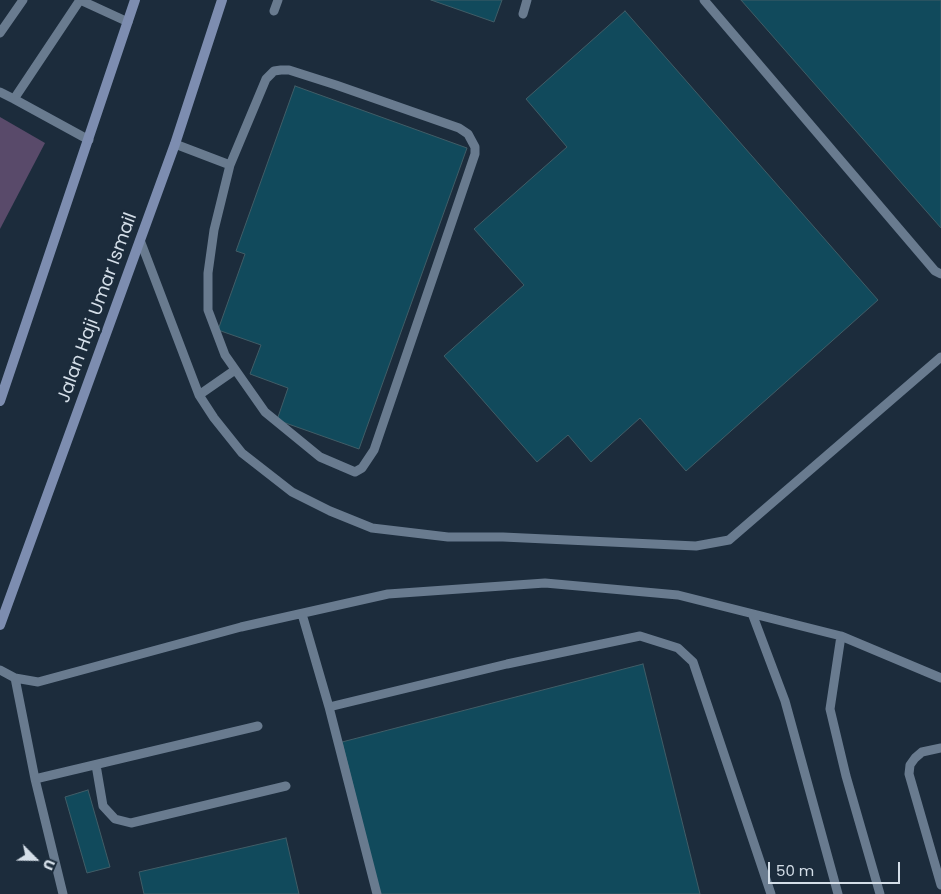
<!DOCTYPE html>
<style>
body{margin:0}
#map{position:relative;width:941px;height:894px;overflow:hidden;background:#1c2c3c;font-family:Poppins,sans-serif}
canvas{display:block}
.north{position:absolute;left:10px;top:834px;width:50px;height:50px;-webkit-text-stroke:4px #1c2c3c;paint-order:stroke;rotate:113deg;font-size:14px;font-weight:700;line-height:20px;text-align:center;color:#d4dee8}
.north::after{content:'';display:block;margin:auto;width:18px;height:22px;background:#d4dee8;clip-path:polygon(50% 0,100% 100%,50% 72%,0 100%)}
.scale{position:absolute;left:768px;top:862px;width:132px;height:22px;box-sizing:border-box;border:2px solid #d4dee8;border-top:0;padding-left:6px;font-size:15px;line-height:18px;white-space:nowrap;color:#d4dee8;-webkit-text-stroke:4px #1c2c3c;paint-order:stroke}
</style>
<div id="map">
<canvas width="941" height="894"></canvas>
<div class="north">U</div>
<div class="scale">50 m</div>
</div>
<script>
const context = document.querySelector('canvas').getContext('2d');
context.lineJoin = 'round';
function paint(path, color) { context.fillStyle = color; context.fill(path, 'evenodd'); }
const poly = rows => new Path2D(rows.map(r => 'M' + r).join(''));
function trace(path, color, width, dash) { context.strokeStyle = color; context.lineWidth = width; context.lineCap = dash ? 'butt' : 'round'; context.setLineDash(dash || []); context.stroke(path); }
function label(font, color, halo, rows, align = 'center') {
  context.font = font + ' Poppins,sans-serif'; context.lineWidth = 5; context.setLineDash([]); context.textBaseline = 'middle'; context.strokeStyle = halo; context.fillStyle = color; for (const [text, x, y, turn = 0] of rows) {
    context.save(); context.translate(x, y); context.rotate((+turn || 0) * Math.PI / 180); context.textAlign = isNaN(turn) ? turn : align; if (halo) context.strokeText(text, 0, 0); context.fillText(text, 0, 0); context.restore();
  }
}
paint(poly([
 [0,117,45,143,0,229]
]), '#594a6a');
const building = poly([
 [431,0,502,0,494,22,431,0],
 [741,0,941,0,941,228,741,0],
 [625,11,878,300,686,471,640,418,591,462,568,435,537,462,444,356,524,285,474,229,567,147,526,99,625,11],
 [295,86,467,148,359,449,277,420,288,388,250,374,261,345,218,330,245,254,236,251,295,86],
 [643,664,700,894,380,894,342,742,643,664],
 [88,790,110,867,87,873,65,797,88,790],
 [286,838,299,894,144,894,139,872,286,838]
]);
paint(building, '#114a5c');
trace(building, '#415d67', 1);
trace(poly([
 [704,0,935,271,941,274],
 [274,11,278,0],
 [523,14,527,0],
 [0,33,23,0],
 [281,70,289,70,336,85,459,128,468,134,475,147,475,154,374,450,362,468,355,472,320,457,265,412,225,355,208,310,208,273,214,230,230,165,266,79,274,71,281,70],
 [0,92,14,99,80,0,128,22],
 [14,99,89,140],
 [175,144,230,165],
 [140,240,199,395,214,418,242,453,292,492,330,511,372,528,448,537,503,537,696,546,729,540,941,357],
 [199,395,235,370],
 [302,614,329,707,377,894],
 [753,616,785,701,838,894],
 [841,636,830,709,846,776,880,894],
 [0,670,15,678,38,682,241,627,388,594,545,583,678,595,841,636,941,678],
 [15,678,35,779,63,894],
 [329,707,507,664,640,636,678,648,693,662,771,894],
 [941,748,922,752,915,758,910,765,909,774,941,885],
 [96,765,103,806,115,819,131,823,286,786],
 [35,779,258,726]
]), '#697b8f', 9);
trace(poly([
 [0,401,135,0],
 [0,625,175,144,222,0]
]), '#7d8db0', 10);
label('18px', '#d4dee8', '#1c2c3c', [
 ["Jalan Haji Umar Ismail",98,308,-70]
]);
</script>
